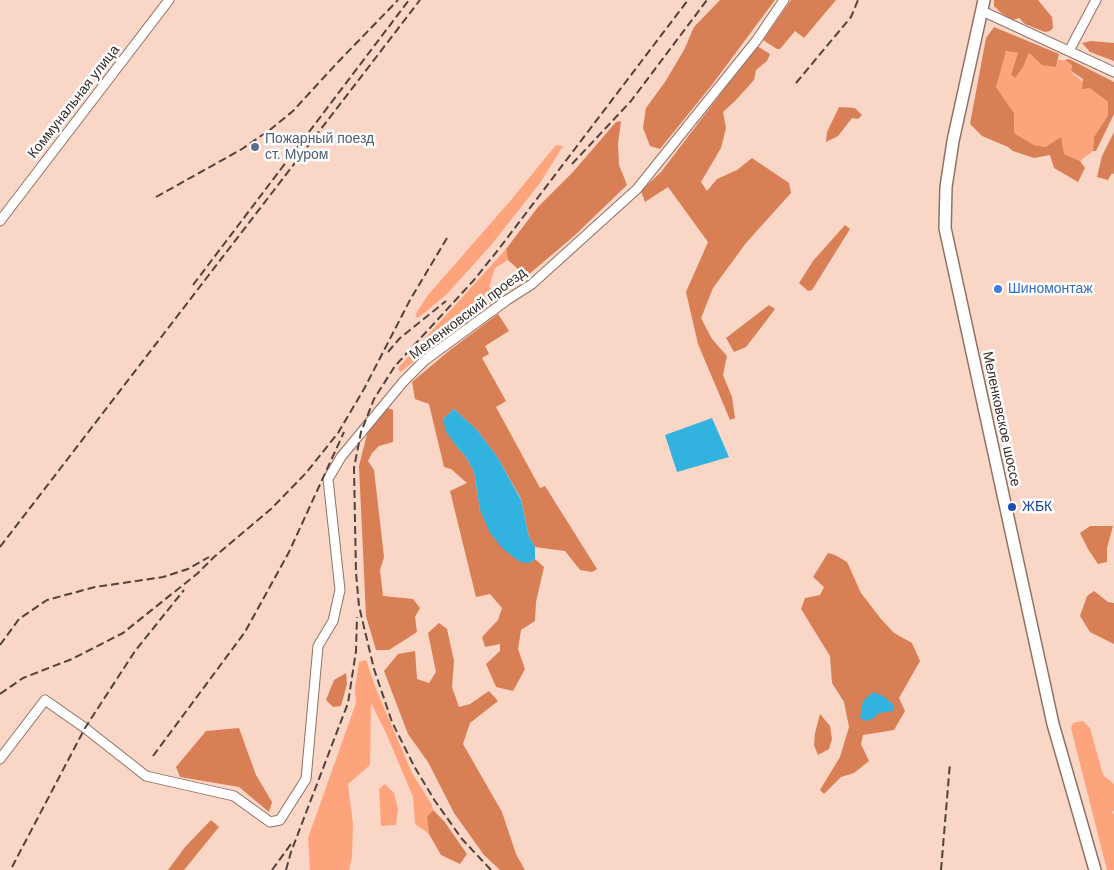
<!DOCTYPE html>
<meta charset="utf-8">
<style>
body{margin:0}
canvas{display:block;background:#f9d6c6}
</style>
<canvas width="1114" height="870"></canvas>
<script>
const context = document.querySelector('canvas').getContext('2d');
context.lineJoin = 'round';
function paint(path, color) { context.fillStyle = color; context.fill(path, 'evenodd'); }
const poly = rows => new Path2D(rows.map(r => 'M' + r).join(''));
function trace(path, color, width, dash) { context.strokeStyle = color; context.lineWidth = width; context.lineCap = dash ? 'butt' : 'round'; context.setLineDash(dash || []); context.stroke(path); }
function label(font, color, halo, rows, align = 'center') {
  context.font = font + ' Helvetica,sans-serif'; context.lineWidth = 5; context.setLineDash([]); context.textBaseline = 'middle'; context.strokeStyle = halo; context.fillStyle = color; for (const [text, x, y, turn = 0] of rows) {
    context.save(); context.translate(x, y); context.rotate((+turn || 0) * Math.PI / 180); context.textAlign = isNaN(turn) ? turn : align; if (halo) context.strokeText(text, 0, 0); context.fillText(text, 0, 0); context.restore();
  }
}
paint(poly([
 [1005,51,1018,53,1011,73,1023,67,1029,53,1042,64,1056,67,1058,60,1065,60,1072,65,1071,72,1108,102,1108,115,1094,137,1093,151,1080,161,1046,147,1034,145,1014,133,1014,113,996,87],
 [556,145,563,146,540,183,492,244,446,295,418,318,415,315,428,295,511,200],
 [506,249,508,260,495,268,489,287,498,291,501,297,400,372,398,368],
 [366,660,376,689,412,773,432,805,433,810,427,817,429,834,415,824,413,797,386,733,371,703,370,765,348,784,353,824,352,857,349,870,310,870,308,838,356,703,355,689,359,662],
 [1083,721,1090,728,1103,775,1114,784,1114,810,1112,813,1114,814,1114,870,1107,870,1071,728,1073,723],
 [385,784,394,793,398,809,396,825,381,826,379,789]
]), '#fda47d');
paint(poly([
 [720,0,775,0,711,86,660,149,650,146,643,128,646,108,665,82,684,50,694,27],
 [791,0,836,0,804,38,795,31,780,49,777,49,763,40],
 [994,0,1038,0,1052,17,1053,28,1050,31,1045,32,1025,24,1019,18,1013,20,1001,13,994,6],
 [994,27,1059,54,1056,67,1042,65,1029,53,1023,67,1015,78,1011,74,1018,53,1006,51,996,87,1014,113,1014,133,1034,145,1046,147,1061,137,1064,154,1080,161,1085,168,1078,182,1054,168,1050,155,1034,158,1013,151,1008,147,982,136,970,124,986,38],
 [1091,41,1114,43,1114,61,1090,52,1082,43],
 [757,46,770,54,767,61,756,70,754,80,735,101,723,112,726,128,721,148,701,182,707,191,717,179,737,170,752,158,789,183,791,193,746,243,713,288,701,318,712,339,727,356,723,375,732,397,735,418,730,420,698,344,686,292,708,242,668,187,645,202,641,191,661,172],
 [1069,59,1114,82,1114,114,1096,151,1093,151,1094,137,1108,115,1108,102,1090,88,1082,89,1083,79,1071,71,1072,65,1065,60],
 [839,107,855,108,862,115,858,119,852,118,838,136,826,142,827,132],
 [621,121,618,144,619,165,627,185,574,236,528,275,520,271,508,260,506,249,538,207,573,172,616,122],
 [1114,132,1114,174,1112,173,1108,180,1097,177,1102,156],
 [845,225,850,229,812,290,808,291,799,283,813,261],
 [769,305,775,309,763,325,746,347,734,352,726,338],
 [498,314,509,331,485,346,489,354,482,358,506,401,496,407,540,488,545,486,597,569,592,572,580,570,565,551,535,547,529,537,521,499,498,458,477,430,454,409,443,419,457,447,466,457,474,472,480,510,529,563,535,559,544,567,536,602,535,621,521,630,518,649,525,669,513,691,496,687,486,664,500,651,500,644,485,647,482,637,498,620,502,608,490,594,476,597,450,491,467,483,451,469,444,467,429,404,415,399,412,382,450,350],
 [388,408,393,410,393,442,379,446,372,453,368,461,374,470,384,557,380,570,383,596,413,599,420,608,415,617,417,632,389,650,376,650,366,616,359,466,367,434,376,419],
 [1090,526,1113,526,1107,548,1107,562,1098,564,1088,549,1080,533],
 [828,553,835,555,847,562,861,593,881,619,894,633,912,643,920,661,899,698,905,711,894,730,863,735,861,744,869,761,854,773,841,777,824,794,820,790,840,757,849,727,844,702,832,683,830,656,801,609,805,598,820,595,824,587,813,577],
 [1094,591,1108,602,1114,603,1114,644,1090,632,1080,616,1087,596],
 [439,623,447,629,454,661,452,687,459,707,470,704,489,691,498,701,470,723,463,744,502,812,516,854,525,870,500,870,484,855,454,813,428,762,408,734,384,671,398,654,415,651,417,679,429,683,436,672,428,633],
 [346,673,347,684,341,706,333,707,326,700,334,680],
 [820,714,830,726,832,739,829,749,818,755,814,745,815,733],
 [239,728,256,775,272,802,269,812,239,787,180,777,176,767,206,731],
 [433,810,444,821,467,854,460,864,441,855,429,834,427,817],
 [211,820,219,827,184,870,168,870,185,847]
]), '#d87f56');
paint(poly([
 [454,409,477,430,498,458,521,500,529,537,535,547,535,559,529,563,520,562,503,549,490,533,480,510,474,472,466,457,457,447,446,432,443,419],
 [712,418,729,457,677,472,665,435],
 [873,692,883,696,894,705,893,711,879,713,874,718,866,721,860,718,863,701]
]), '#32b3df');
const minor = poly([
 [982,11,1114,72],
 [1069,51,1096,0],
 [0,221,169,0],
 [0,759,45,700,85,728,146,776,234,796,270,822,280,820,306,779,318,646,333,621,340,590,328,479,341,457,403,382,425,360,507,300,532,284,637,189,756,41,784,0]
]);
const major = poly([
 [984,0,953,141,946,187,945,228,1053,724,1095,870]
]);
trace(minor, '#907163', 11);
trace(major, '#907163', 14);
trace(minor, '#fff', 9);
trace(major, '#fff', 11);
trace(poly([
 [796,83,851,17,858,0],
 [572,164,631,101,707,0],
 [156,197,242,149,271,129,293,111,338,62,398,0],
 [193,285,409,0],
 [388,352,400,338,446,301],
 [0,547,420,0],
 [0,645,19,619,47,600,95,587,163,577,188,569,209,557],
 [0,694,23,678,72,659,123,633,198,573,214,557,271,509,306,473,338,433,364,389,410,300,447,238],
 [153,756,245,632,289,552,344,432],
 [12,867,85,728,135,651,184,590],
 [272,870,291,844],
 [286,870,291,852,348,703,356,651,357,617],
 [491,870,462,839,435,801,414,766,392,722,374,669,359,606,356,573,354,468,361,432,374,399,395,366,474,280,498,250,688,0],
 [941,870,950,763]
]), '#52423b', 2, [8, 4]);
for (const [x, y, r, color] of [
 [255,147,5,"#5c6f8a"],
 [998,289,5,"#3f7fe0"],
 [1012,507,5,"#1a4fb4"]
]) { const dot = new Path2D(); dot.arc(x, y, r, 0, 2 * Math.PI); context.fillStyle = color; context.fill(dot); trace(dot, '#fff', 2); }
label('14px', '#362923', '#fff', [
 ["Коммунальная улица",74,102,-52],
 ["Меленковский проезд",468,314,-37],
 ["Меленковское шоссе",1001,419,78]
]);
label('14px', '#4e5e75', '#fff', [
 ["Пожарный поезд",265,139],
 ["ст. Муром",265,155]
], 'left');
label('14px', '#366cbe', '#fff', [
 ["Шиномонтаж",1008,289]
], 'left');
label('14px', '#164399', '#fff', [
 ["ЖБК",1022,507]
], 'left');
</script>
